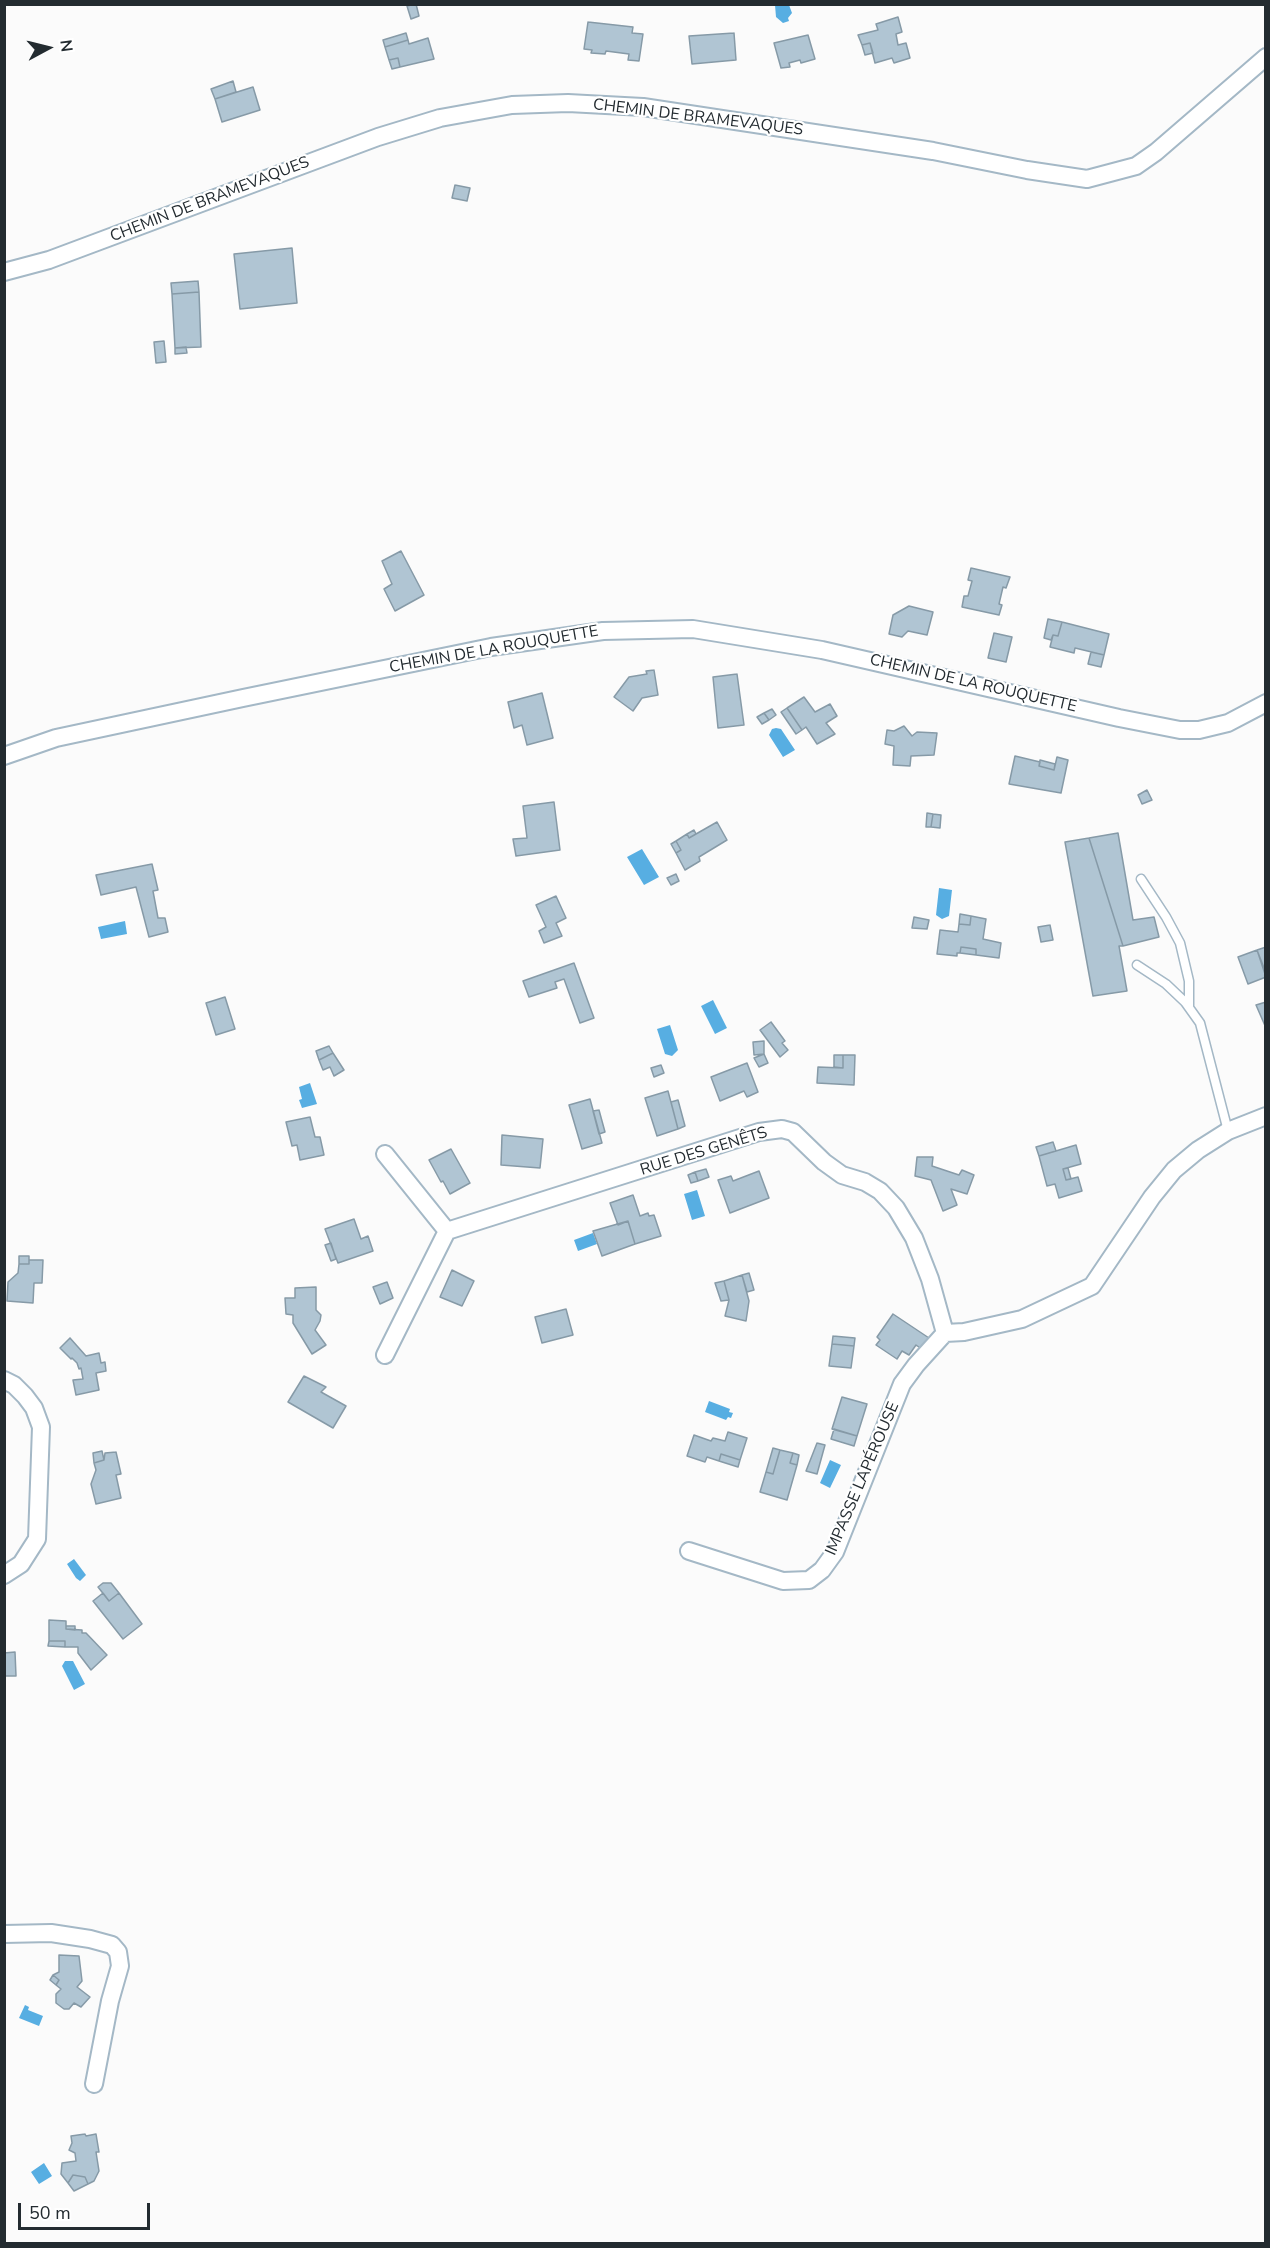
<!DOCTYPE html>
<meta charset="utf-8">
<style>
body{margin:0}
#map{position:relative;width:1270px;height:2248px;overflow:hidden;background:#fbfbfb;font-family:"Nunito Sans",sans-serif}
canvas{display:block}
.frame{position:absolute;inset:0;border:6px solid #232b30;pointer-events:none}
.north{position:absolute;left:18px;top:18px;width:60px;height:60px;-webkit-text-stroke:4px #fff;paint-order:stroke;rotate:83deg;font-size:16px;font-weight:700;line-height:24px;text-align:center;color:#232b30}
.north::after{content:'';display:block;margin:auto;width:21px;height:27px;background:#232b30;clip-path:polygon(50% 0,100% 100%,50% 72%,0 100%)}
.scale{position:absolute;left:18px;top:2203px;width:132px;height:27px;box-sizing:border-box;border:3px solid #232b30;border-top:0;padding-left:8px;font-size:18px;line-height:21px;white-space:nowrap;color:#232b30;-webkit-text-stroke:4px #fff;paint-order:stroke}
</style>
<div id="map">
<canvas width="1270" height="2248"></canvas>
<div class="frame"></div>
<div class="north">N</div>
<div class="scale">50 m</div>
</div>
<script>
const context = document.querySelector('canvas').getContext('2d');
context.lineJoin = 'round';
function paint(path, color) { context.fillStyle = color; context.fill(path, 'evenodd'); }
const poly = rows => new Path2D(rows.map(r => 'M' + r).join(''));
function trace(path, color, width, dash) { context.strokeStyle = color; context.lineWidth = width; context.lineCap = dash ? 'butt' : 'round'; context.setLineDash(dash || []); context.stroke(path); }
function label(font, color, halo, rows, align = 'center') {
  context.font = font + ' "Nunito Sans",sans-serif'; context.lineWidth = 4.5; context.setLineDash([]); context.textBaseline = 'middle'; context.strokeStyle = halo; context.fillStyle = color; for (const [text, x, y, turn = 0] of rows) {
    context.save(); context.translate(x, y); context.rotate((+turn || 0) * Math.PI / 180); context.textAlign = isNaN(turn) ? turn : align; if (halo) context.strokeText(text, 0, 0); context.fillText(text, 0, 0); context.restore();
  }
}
paint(poly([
 [775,5,789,5,792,13,788,18,789,21,783,23,776,17],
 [776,728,781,729,795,750,783,757,769,735,772,729],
 [642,849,659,877,644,885,627,857],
 [939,888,952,890,949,916,942,919,936,915],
 [125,921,127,934,101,939,98,927],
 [713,1000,727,1028,715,1034,701,1006],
 [670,1025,678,1050,672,1056,665,1054,657,1029],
 [310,1083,317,1104,302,1108,299,1100,302,1099,299,1087],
 [697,1190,705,1216,692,1220,684,1194],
 [593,1233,597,1244,578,1251,574,1240],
 [709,1401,730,1409,729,1412,733,1413,731,1418,728,1417,726,1420,705,1412],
 [830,1460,841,1465,830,1488,820,1483],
 [74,1559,86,1575,80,1581,76,1578,67,1564],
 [65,1661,73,1661,85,1684,74,1690,62,1666],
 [25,2005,29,2007,28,2010,43,2016,39,2026,19,2018],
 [44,2163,52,2176,39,2184,31,2172]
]), '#57aee2');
const building = poly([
 [416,4,419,16,411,19,407,6,416,4],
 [898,17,902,32,896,34,898,45,906,43,910,58,894,63,892,58,875,63,870,43,862,45,858,35,878,30,876,24,898,17],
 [588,22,633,27,632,33,643,34,639,61,628,60,629,54,606,51,605,54,591,53,592,50,584,49,588,22],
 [406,33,408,40,385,47,383,40,406,33],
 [734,33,736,60,692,64,689,36,734,33],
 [808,35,815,59,801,63,800,60,789,63,790,67,781,68,774,43,808,35],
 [428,38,434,59,400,67,398,58,389,60,385,47,408,40,409,44,428,38],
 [870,43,873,53,865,55,862,45,870,43],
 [398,58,400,67,392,69,389,60,398,58],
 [233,81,236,92,215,99,211,89,233,81],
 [253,87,260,110,222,122,215,99,253,87],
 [455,185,470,188,467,201,452,198,455,185],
 [292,248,297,303,240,309,234,254,292,248],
 [198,281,199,292,172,294,171,283,198,281],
 [199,292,201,347,175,348,172,294,199,292],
 [164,341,166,362,156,363,154,342,164,341],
 [186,347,187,353,175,354,175,348,186,347],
 [401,551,424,595,395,611,384,589,392,584,382,561,401,551],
 [971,568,1010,577,1006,588,1003,587,999,604,1002,605,999,615,962,607,964,596,968,596,972,581,968,580,971,568],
 [909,606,933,612,927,635,908,631,902,637,889,634,893,615,909,606],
 [1048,619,1062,622,1058,636,1053,635,1051,640,1044,638,1048,619],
 [1062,622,1109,634,1104,655,1075,648,1074,653,1050,647,1053,635,1058,636,1062,622],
 [994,633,1012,637,1006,662,988,658,994,633],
 [1091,652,1104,655,1101,667,1088,664,1091,652],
 [654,670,658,695,642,698,633,711,614,697,629,677,647,674,646,671,654,670],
 [737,674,744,725,718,728,713,677,737,674],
 [542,693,553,738,527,745,522,725,514,728,508,702,542,693],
 [804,697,815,712,830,704,837,716,826,723,835,734,817,744,806,727,802,730,787,708,804,697],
 [787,708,802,730,796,734,781,712,787,708],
 [772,709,776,715,769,720,764,713,772,709],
 [764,713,769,720,762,724,757,717,764,713],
 [904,726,912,736,917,732,937,733,934,755,911,756,910,766,893,765,894,746,885,744,887,730,894,731,904,726],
 [1015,756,1040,762,1039,766,1054,770,1057,757,1068,760,1061,793,1009,784,1015,756],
 [1040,760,1055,764,1054,770,1039,766,1040,760],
 [1147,790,1152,800,1142,804,1138,795,1147,790],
 [554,802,560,850,516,856,513,839,527,838,523,806,554,802],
 [927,813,933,814,931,827,926,827,927,813],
 [933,814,941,815,940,828,931,827,933,814],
 [717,822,727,840,699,857,700,861,685,870,676,853,681,850,676,841,687,834,689,838,717,822],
 [694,830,696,834,689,838,687,834,694,830],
 [1118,833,1133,920,1154,917,1159,937,1123,946,1089,838,1118,833],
 [1089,838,1123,946,1119,946,1127,991,1093,996,1065,842,1089,838],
 [676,841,681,850,676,853,671,844,676,841],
 [152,864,158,890,153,891,158,918,165,918,168,932,149,937,136,887,101,895,96,875,152,864],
 [676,874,679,881,671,885,667,878,676,874],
 [556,896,566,918,556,923,562,936,544,943,539,931,546,927,536,905,556,896],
 [960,914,971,916,970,925,959,924,960,914],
 [971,916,986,919,983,939,1001,943,999,958,976,955,976,949,961,947,960,953,957,953,957,956,937,954,940,930,958,932,959,924,970,925,971,916],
 [914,917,929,920,927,929,912,928,914,917],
 [1050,925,1053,940,1041,942,1038,927,1050,925],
 [961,947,976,949,976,955,960,953,961,947],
 [1266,947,1266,973,1257,950,1266,947],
 [1257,950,1266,977,1248,984,1238,957,1257,950],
 [574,963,594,1018,580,1023,564,979,555,982,557,988,529,997,523,981,574,963],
 [225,997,235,1029,216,1035,206,1003,225,997],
 [1266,1002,1266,1028,1256,1005,1266,1002],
 [771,1022,785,1041,782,1043,788,1050,780,1057,760,1030,771,1022],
 [764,1041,764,1054,754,1055,753,1042,764,1041],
 [329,1046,333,1053,319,1060,316,1051,329,1046],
 [333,1053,344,1070,334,1076,330,1067,323,1070,319,1060,333,1053],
 [764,1054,768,1063,759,1067,754,1058,764,1054],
 [834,1055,843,1055,843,1068,834,1067,834,1055],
 [843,1055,855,1055,854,1085,817,1083,818,1067,843,1068,843,1055],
 [747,1063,758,1092,747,1097,744,1091,720,1101,711,1077,747,1063],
 [661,1065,664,1073,654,1077,651,1068,661,1065],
 [668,1091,678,1129,657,1136,645,1098,668,1091],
 [590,1099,602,1143,582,1149,569,1105,590,1099],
 [678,1100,685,1126,678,1129,671,1102,678,1100],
 [599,1110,605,1132,599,1134,593,1111,599,1110],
 [310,1117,315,1137,320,1137,324,1155,300,1160,297,1145,292,1146,286,1122,310,1117],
 [502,1135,543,1139,540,1168,501,1165,502,1135],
 [1053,1142,1056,1151,1039,1156,1036,1147,1053,1142],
 [1076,1145,1081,1164,1063,1169,1066,1180,1078,1177,1082,1191,1059,1198,1055,1184,1047,1186,1039,1156,1076,1145],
 [451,1149,470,1183,450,1194,443,1181,441,1182,429,1160,451,1149],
 [917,1157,933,1157,932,1166,959,1175,962,1170,974,1175,967,1194,951,1189,957,1205,943,1211,931,1180,915,1176,917,1157],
 [1068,1168,1071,1179,1066,1180,1063,1169,1068,1168],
 [706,1169,709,1177,698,1181,695,1172,706,1169],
 [759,1171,769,1198,730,1213,718,1180,731,1176,733,1181,759,1171],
 [695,1172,698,1181,691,1183,688,1175,695,1172],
 [633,1195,640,1216,648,1213,649,1216,654,1215,661,1236,635,1244,628,1221,618,1225,610,1203,633,1195],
 [354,1219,361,1239,368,1236,373,1251,338,1263,325,1229,354,1219],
 [628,1221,635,1244,602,1256,593,1231,628,1221],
 [331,1243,336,1259,331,1261,325,1245,331,1243],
 [19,1256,29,1256,29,1264,19,1264,19,1256],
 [29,1260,43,1260,42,1283,34,1283,33,1303,7,1301,8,1282,18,1273,19,1264,29,1264,29,1260],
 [452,1270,474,1281,462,1306,440,1297,452,1270],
 [749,1273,754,1290,747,1292,742,1275,749,1273],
 [742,1275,749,1301,746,1321,725,1316,729,1300,724,1281,742,1275],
 [724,1281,729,1300,721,1301,715,1283,724,1281],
 [387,1282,393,1298,380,1304,373,1287,387,1282],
 [316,1287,316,1310,321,1315,320,1321,315,1330,326,1345,312,1354,293,1323,293,1315,286,1314,285,1298,295,1298,295,1288,316,1287],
 [566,1309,573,1335,542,1343,535,1317,566,1309],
 [893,1314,932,1340,923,1350,916,1345,909,1355,902,1351,897,1359,876,1345,880,1340,877,1337,893,1314],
 [833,1336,855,1338,854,1346,832,1344,833,1336],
 [70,1338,86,1356,99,1353,101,1363,105,1362,106,1371,96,1373,99,1390,76,1395,73,1380,83,1379,81,1368,79,1369,77,1363,72,1358,71,1359,60,1348,70,1338],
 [832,1344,854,1346,851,1368,829,1366,832,1344],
 [304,1376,326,1387,321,1392,346,1406,333,1428,288,1402,304,1376],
 [842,1397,867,1404,857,1436,832,1429,842,1397],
 [834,1429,857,1436,854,1446,831,1439,834,1429],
 [728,1432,747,1438,740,1460,721,1454,719,1461,707,1457,705,1462,687,1456,694,1435,711,1441,713,1438,725,1441,728,1432],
 [817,1443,825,1445,817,1474,806,1471,817,1443],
 [773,1448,780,1450,773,1474,766,1472,773,1448],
 [780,1450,793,1453,790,1463,797,1465,787,1500,760,1492,766,1472,773,1474,780,1450],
 [102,1451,104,1460,94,1463,93,1453,102,1451],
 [116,1452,121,1474,116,1475,121,1498,96,1504,91,1484,96,1470,94,1463,104,1460,105,1453,116,1452],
 [793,1453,799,1455,797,1465,790,1463,793,1453],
 [721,1454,740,1460,738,1467,719,1461,721,1454],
 [103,1583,111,1583,119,1593,109,1601,98,1587,103,1583],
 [103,1593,109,1601,119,1593,142,1624,123,1639,93,1601,103,1593],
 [49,1620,66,1621,66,1629,82,1630,82,1633,86,1633,107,1655,91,1670,78,1653,78,1647,65,1647,65,1641,49,1641,49,1620],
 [66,1626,75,1626,75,1630,66,1629,66,1626],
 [49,1641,65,1641,65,1647,48,1646,49,1641],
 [15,1652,16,1676,4,1676,4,1653,15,1652],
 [59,1955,79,1956,82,1981,77,1987,90,1997,81,2007,74,2003,69,2009,64,2009,56,2003,56,1994,61,1989,56,1985,59,1980,53,1975,59,1972,59,1955],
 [53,1975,59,1980,56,1985,50,1980,53,1975],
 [85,2134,86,2136,96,2134,99,2152,96,2152,99,2171,94,2181,88,2184,85,2177,73,2175,68,2183,61,2174,62,2163,76,2161,75,2153,69,2150,72,2143,71,2136,85,2134],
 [73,2175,85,2177,88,2184,74,2191,68,2183,73,2175]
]);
paint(building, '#b0c5d3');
trace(building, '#869aa7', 1.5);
const service = poly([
 [1141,879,1166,917,1180,943,1189,981,1189,1007],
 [1137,965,1166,984,1185,1002,1200,1023,1228,1131]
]);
const minor = poly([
 [4,272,49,260,378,137,440,118,512,105,568,103,643,107,933,151,1027,170,1087,179,1136,166,1156,152,1266,57],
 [4,756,56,738,243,698,491,647,603,631,693,629,822,650,1119,718,1180,730,1199,730,1228,723,1266,703],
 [447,1231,759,1132,782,1129,793,1132,824,1162,842,1175,865,1182,880,1191,896,1208,914,1238,930,1279,945,1333,964,1332,1022,1319,1092,1286,1152,1197,1174,1170,1198,1150,1228,1131,1266,1116],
 [385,1355,447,1231,385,1154],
 [4,1380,14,1385,25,1396,34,1408,41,1427,37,1539,21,1564,4,1575],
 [689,1551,783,1581,809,1580,822,1570,835,1552,902,1384,916,1365,945,1333],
 [4,1934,51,1933,90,1939,112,1945,118,1952,120,1966,110,2001,94,2084]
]);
trace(service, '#a4b8c6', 11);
trace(minor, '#a4b8c6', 20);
trace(service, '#fff', 8);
trace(minor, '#fff', 16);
label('16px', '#232b30', '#fff', [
 ["CHEMIN DE BRAMEVAQUES",698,118,7],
 ["CHEMIN DE BRAMEVAQUES",210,200,-21],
 ["CHEMIN DE LA ROUQUETTE",494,650,-10],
 ["CHEMIN DE LA ROUQUETTE",973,684,13],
 ["RUE DES GENÊTS",704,1152,-17],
 ["IMPASSE LAPÉROUSE",863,1479,-67]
]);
</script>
